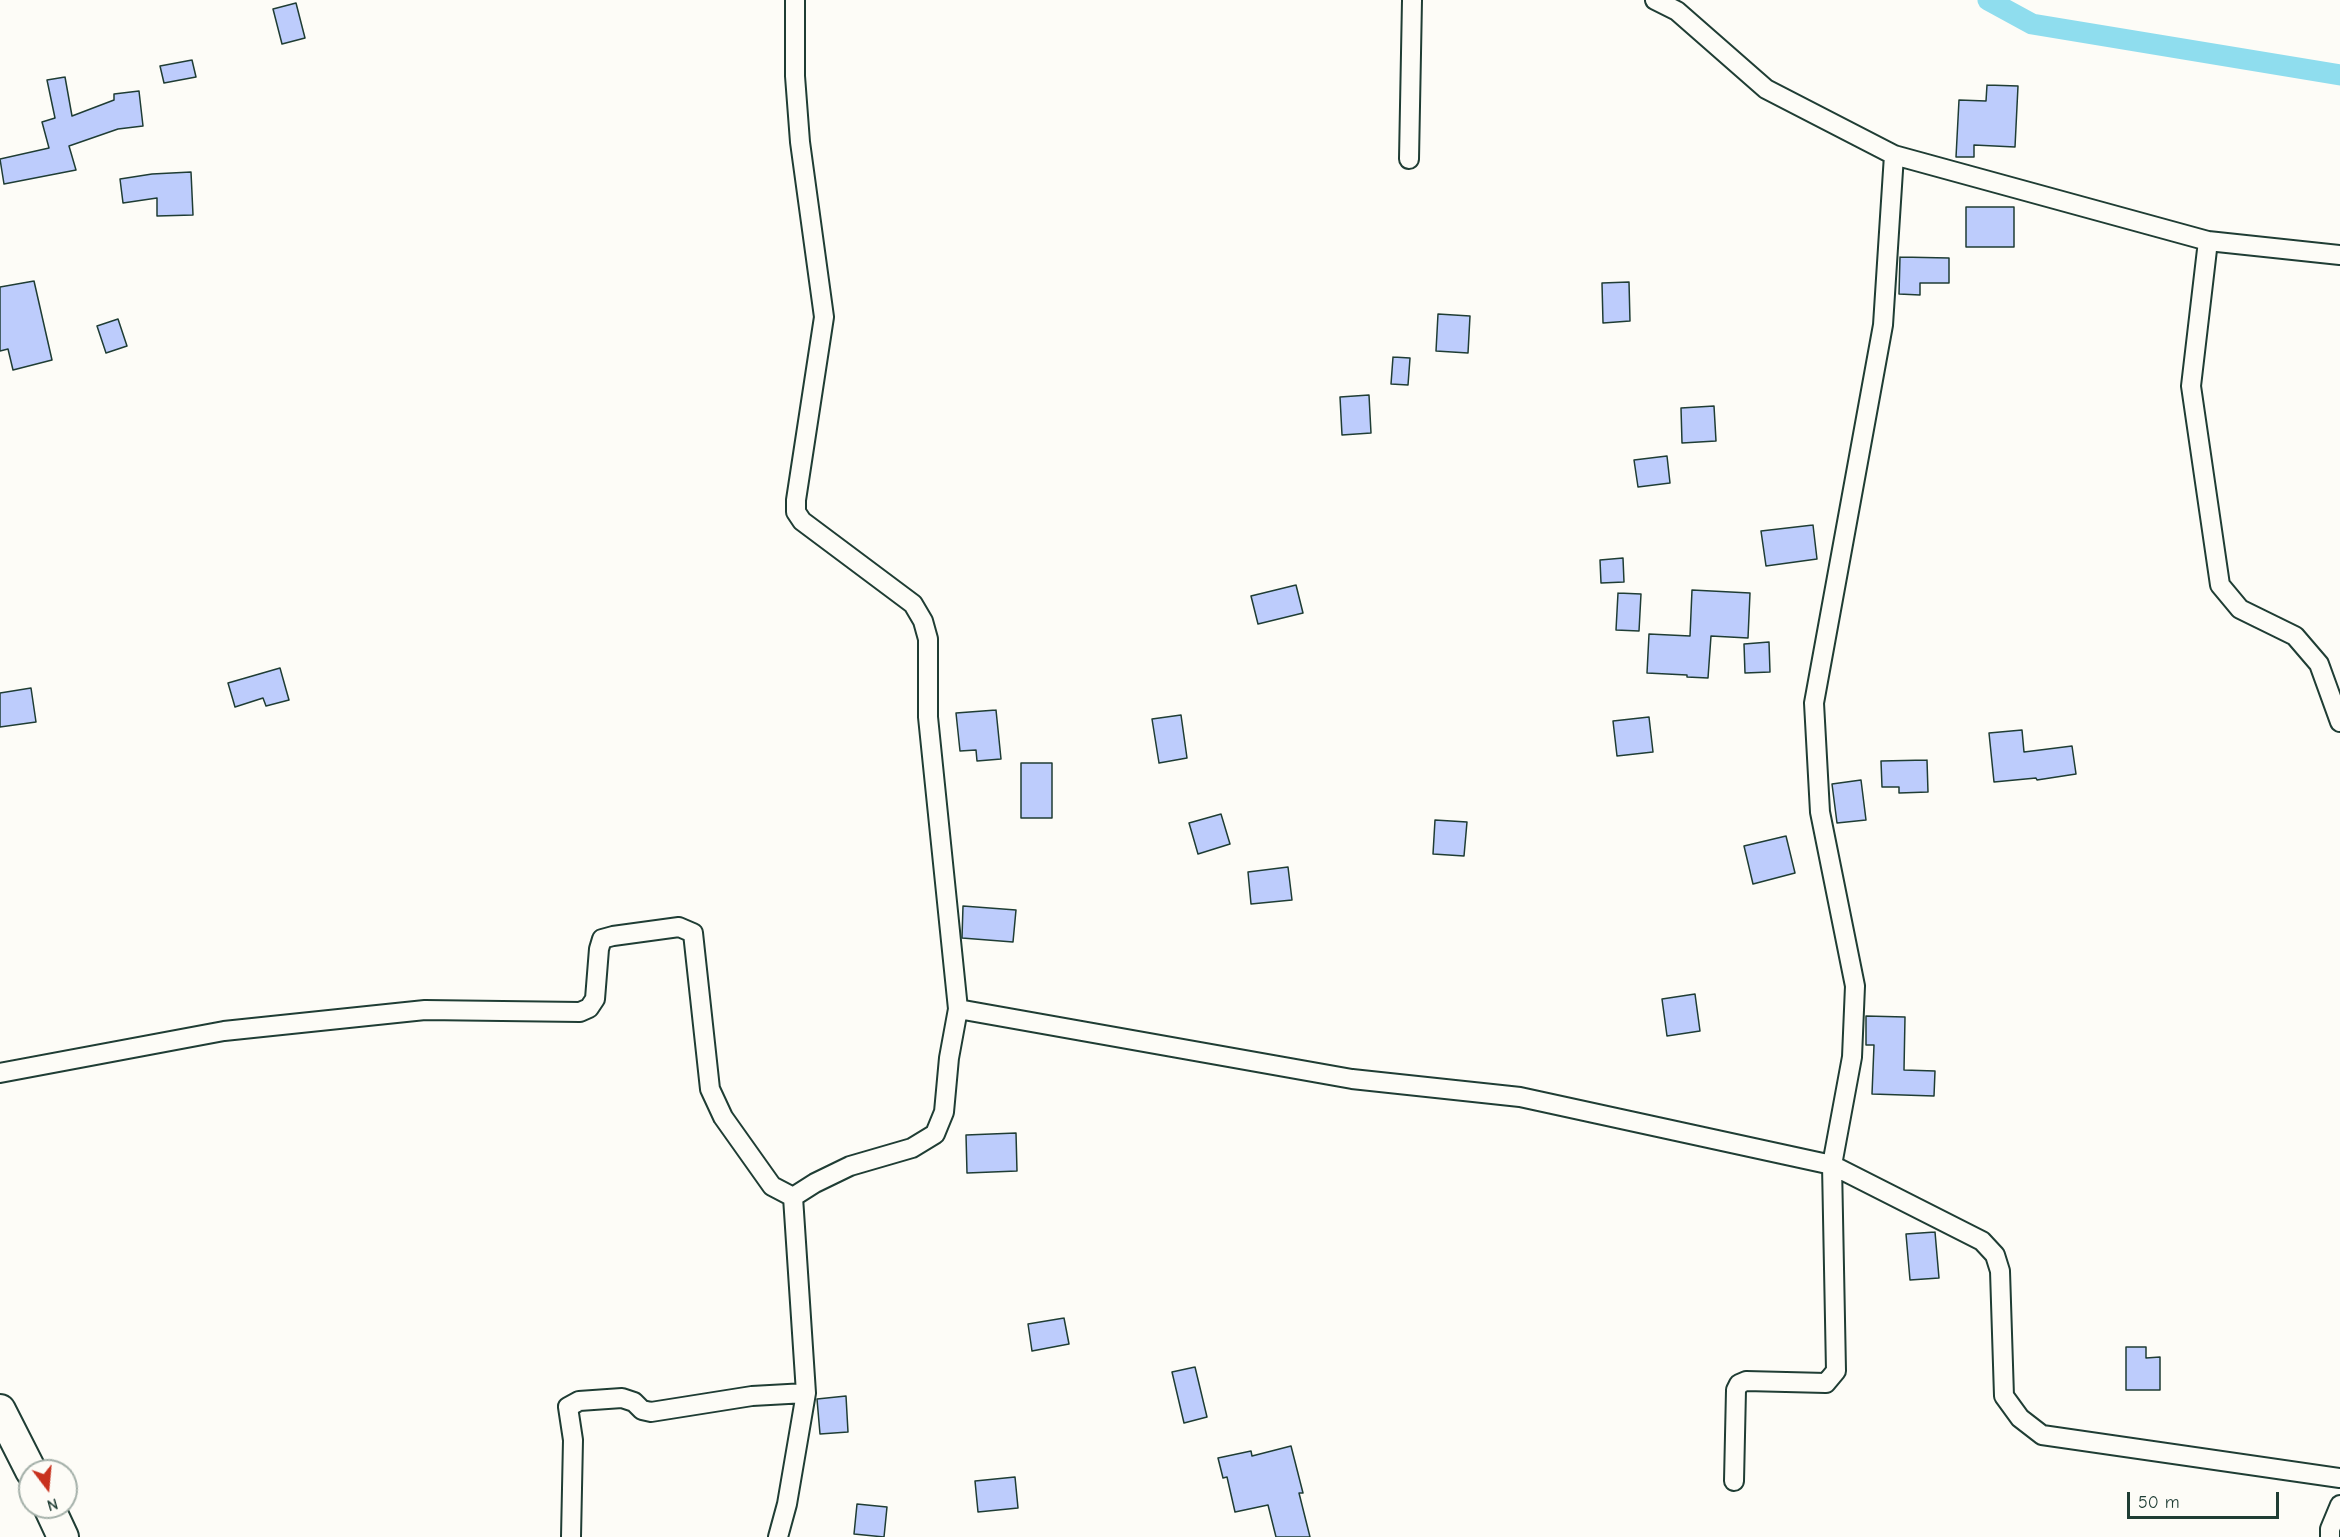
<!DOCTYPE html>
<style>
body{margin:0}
#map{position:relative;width:2340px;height:1537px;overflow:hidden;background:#fdfcf7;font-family:"Comic Neue",sans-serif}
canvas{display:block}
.north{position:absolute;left:18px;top:1459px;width:60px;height:60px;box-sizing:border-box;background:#fdfcf7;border:2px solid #a4b0a9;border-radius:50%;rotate:164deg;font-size:16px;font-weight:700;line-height:24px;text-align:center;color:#1f3d34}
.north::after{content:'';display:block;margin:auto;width:21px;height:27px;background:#c8321e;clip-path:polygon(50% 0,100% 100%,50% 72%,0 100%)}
.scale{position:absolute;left:2127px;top:1492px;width:152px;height:27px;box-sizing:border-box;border:3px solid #1f3d34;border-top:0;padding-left:8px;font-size:18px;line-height:21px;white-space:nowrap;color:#1f3d34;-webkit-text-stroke:4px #fdfcf7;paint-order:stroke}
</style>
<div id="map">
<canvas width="2340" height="1537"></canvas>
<div class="north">N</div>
<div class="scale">50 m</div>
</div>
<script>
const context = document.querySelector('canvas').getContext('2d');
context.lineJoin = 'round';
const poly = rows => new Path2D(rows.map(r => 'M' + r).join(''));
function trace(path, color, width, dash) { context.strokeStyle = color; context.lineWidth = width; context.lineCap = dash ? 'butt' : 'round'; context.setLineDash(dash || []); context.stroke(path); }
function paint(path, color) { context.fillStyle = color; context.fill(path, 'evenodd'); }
trace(poly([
 [1988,0,2032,24,2340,75]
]), '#8fddee', 21);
const building = poly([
 [296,3,305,38,282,44,273,9,296,3],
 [192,60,196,77,164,83,160,66,192,60],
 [65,77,72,116,114,100,114,94,139,91,143,126,118,129,69,146,76,170,4,184,0,159,49,148,42,122,55,118,47,80,65,77],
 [1987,85,2018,86,2015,147,1974,145,1974,157,1956,157,1959,100,1986,101,1987,85],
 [191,172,193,215,157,216,157,198,123,203,120,179,152,174,191,172],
 [1966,207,2014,207,2014,247,1966,247,1966,207],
 [1900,257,1949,258,1949,283,1920,283,1920,295,1899,294,1900,257],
 [34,281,52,360,13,370,8,349,0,351,0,287,34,281],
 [1629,282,1630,321,1603,323,1602,283,1629,282],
 [1438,314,1470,316,1468,353,1436,351,1438,314],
 [118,319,127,346,106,353,97,326,118,319],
 [1393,357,1410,358,1408,385,1391,384,1393,357],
 [1369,395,1371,433,1342,435,1340,397,1369,395],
 [1714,406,1716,441,1682,443,1681,408,1714,406],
 [1667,456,1670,483,1638,487,1634,460,1667,456],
 [1813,525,1817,559,1766,566,1761,531,1813,525],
 [1623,558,1624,582,1601,583,1600,560,1623,558],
 [1296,585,1303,613,1258,624,1251,596,1296,585],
 [1692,590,1750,593,1748,638,1711,636,1708,678,1687,677,1687,675,1647,673,1649,634,1690,636,1692,590],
 [1618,593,1641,594,1639,631,1616,630,1618,593],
 [1769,642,1770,672,1745,673,1744,644,1769,642],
 [280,668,289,700,266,706,263,698,235,707,228,683,280,668],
 [31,688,36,722,0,727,0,693,31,688],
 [996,710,1001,759,977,761,976,750,960,751,956,713,996,710],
 [1181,715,1187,758,1159,763,1152,719,1181,715],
 [1649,717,1653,752,1617,756,1613,721,1649,717],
 [2022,730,2024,752,2072,746,2076,774,2037,780,2036,778,1994,782,1989,733,2022,730],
 [1927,760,1928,792,1899,793,1899,787,1882,787,1881,761,1927,760],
 [1021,763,1052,763,1052,818,1021,818,1021,763],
 [1861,780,1866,820,1837,823,1832,784,1861,780],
 [1221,814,1230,844,1198,854,1189,823,1221,814],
 [1435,820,1467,822,1464,856,1433,854,1435,820],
 [1786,836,1795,873,1753,884,1744,846,1786,836],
 [1288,867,1292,900,1251,904,1248,872,1288,867],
 [963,906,1016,910,1013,942,962,938,963,906],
 [1695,994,1700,1031,1667,1036,1662,999,1695,994],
 [1866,1016,1905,1017,1904,1070,1935,1071,1934,1096,1872,1094,1874,1045,1866,1045,1866,1016],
 [1016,1133,1017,1171,967,1173,966,1135,1016,1133],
 [1935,1232,1939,1278,1910,1280,1906,1234,1935,1232],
 [1064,1318,1069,1344,1032,1351,1028,1324,1064,1318],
 [2126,1347,2146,1347,2146,1358,2160,1357,2160,1390,2126,1390,2126,1347],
 [1195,1367,1207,1417,1184,1423,1172,1372,1195,1367],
 [846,1396,848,1432,820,1434,817,1399,846,1396],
 [1291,1446,1303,1493,1299,1493,1310,1537,1276,1537,1268,1505,1235,1512,1227,1477,1223,1478,1218,1458,1251,1451,1252,1456,1291,1446],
 [1015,1477,1018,1508,978,1512,975,1481,1015,1477],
 [857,1504,887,1507,884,1537,854,1534,857,1504]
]);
paint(building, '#bdccfc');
trace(building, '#1f3d34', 1.5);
const minor = poly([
 [1655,0,1677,11,1766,89,1894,155,2208,241,2191,386,2220,585,2240,609,2295,636,2319,664,2340,722],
 [1894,155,1883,325,1814,703,1820,812,1855,986,1852,1057,1832,1165,1982,1241,1995,1255,2000,1271,2004,1396,2020,1418,2042,1435,2340,1478],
 [1409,159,1412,0],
 [2208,241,2340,255],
 [958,1009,1352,1079,1520,1097,1832,1165,1836,1371,1826,1383,1746,1381,1739,1384,1736,1390,1734,1481],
 [0,1073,224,1031,425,1010,580,1012,589,1008,595,999,599,949,602,939,613,936,679,927,693,933,710,1089,723,1117,772,1186,793,1197,806,1393,787,1504,778,1537],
 [793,1197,815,1183,850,1166,912,1148,935,1134,944,1112,949,1058,958,1009,928,717,928,639,923,621,913,604,802,521,796,512,796,500,824,317,800,142,795,76,795,0],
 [571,1537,573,1440,568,1407,579,1401,622,1398,634,1402,642,1410,651,1412,752,1396,806,1393],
 [2330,1537,2330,1529,2340,1505]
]);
const trunk = poly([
 [0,1410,31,1471],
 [49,1507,63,1537]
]);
trace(minor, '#1f3d34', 22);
trace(trunk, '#1f3d34', 34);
trace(minor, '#fdfcf7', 18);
trace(trunk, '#fdfcf7', 30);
</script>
